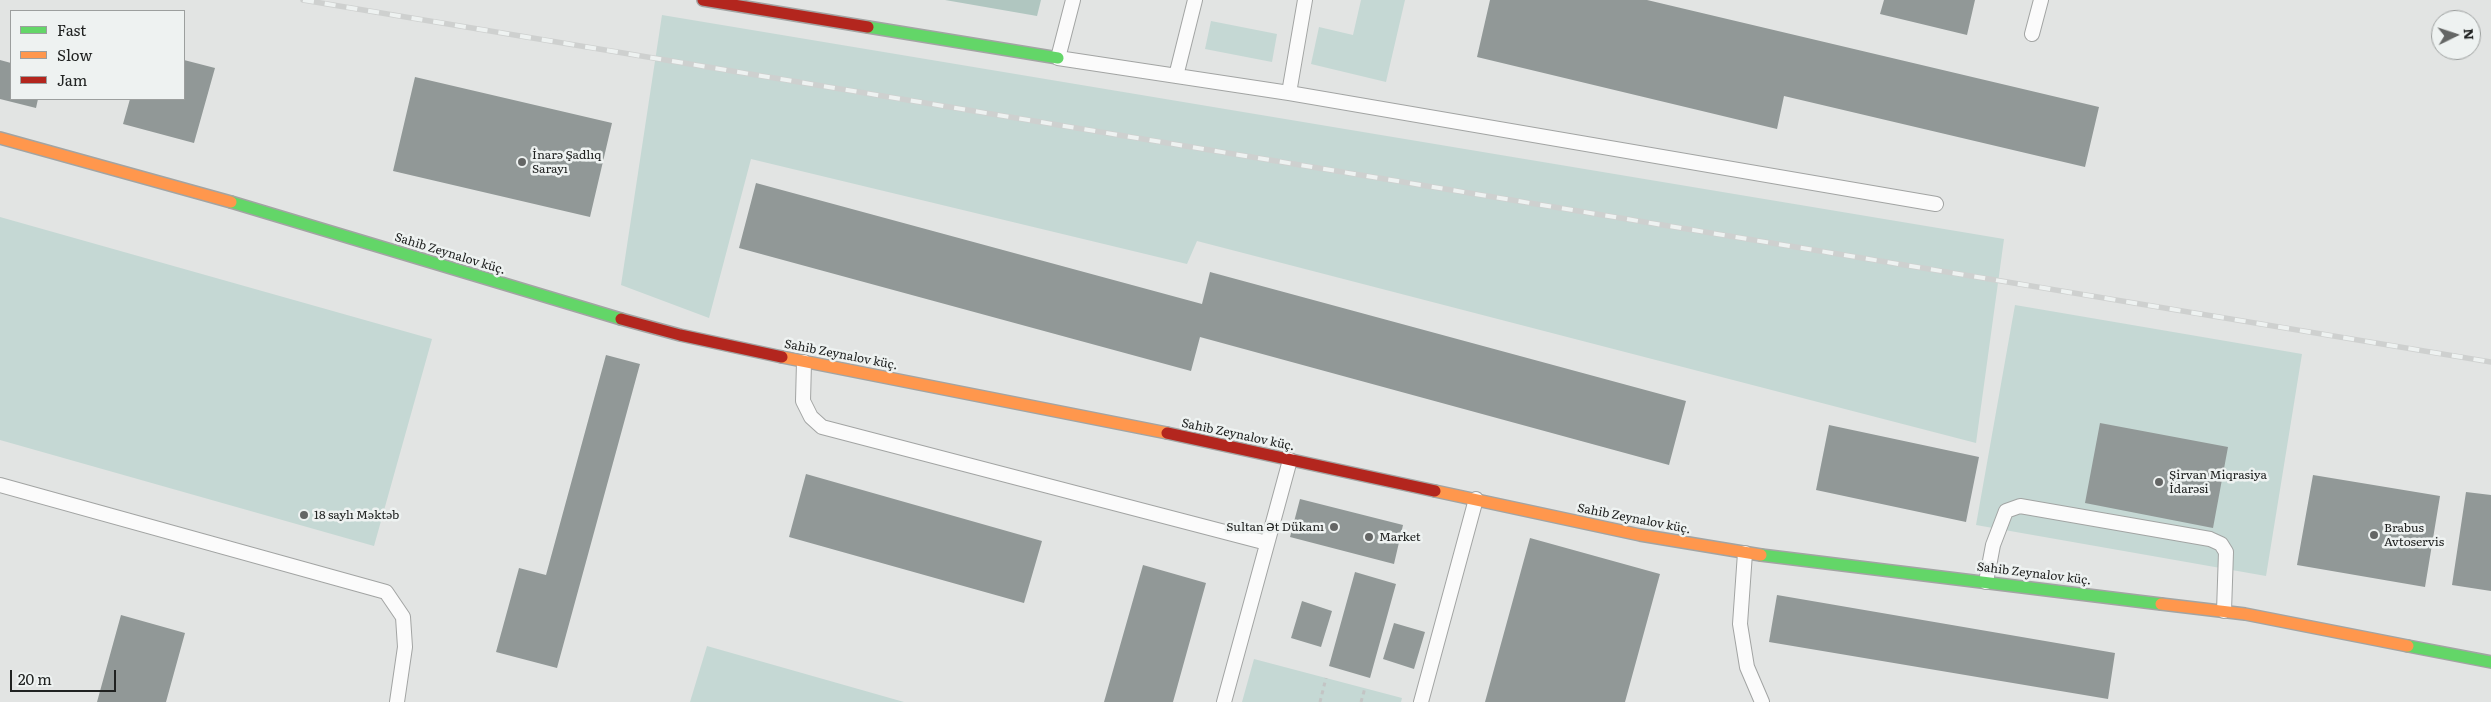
<!DOCTYPE html>
<meta charset="utf-8">
<style>
body{margin:0}
#map{position:relative;width:2491px;height:702px;overflow:hidden;background:#e2e4e3;font-family:Literata,serif}
canvas{display:block}
.legend{position:absolute;left:10px;top:10px;width:175px;height:90px;box-sizing:border-box;background:#eef2f1;border:1px solid #9c9f9e;margin:0;padding:6px 9px;list-style:none;font-size:15px;color:#202221}
.legend li{display:flex;align-items:center;gap:10px;height:25px}
.legend b{width:25px;border:1px solid #9c9f9e}
.north{position:absolute;left:2431px;top:10px;width:50px;height:50px;box-sizing:border-box;background:#eef2f1;border:1px solid #9c9f9e;border-radius:50%;rotate:86deg;font-size:14px;font-weight:700;line-height:20px;text-align:center;color:#202221}
.north::after{content:'';display:block;margin:auto;width:18px;height:22px;background:#646665;clip-path:polygon(50% 0,100% 100%,50% 72%,0 100%)}
.scale{position:absolute;left:10px;top:670px;width:106px;height:22px;box-sizing:border-box;border:2px solid #202221;border-top:0;padding-left:6px;font-size:15px;line-height:18px;white-space:nowrap;color:#202221;-webkit-text-stroke:4px #eef2f1;paint-order:stroke}
</style>
<div id="map">
<canvas width="2491" height="702"></canvas>
<ul class="legend">
<li><b style="height:6px;background:#63d668"></b>Fast</li>
<li><b style="height:6px;background:#ff974d"></b>Slow</li>
<li><b style="height:6px;background:#b3261e"></b>Jam</li>
</ul>
<div class="north">N</div>
<div class="scale">20 m</div>
</div>
<script>
const context = document.querySelector('canvas').getContext('2d');
context.lineJoin = 'round';
function paint(path, color) { context.fillStyle = color; context.fill(path, 'evenodd'); }
const poly = rows => new Path2D(rows.map(r => 'M' + r).join(''));
function trace(path, color, width, dash) { context.strokeStyle = color; context.lineWidth = width; context.lineCap = dash ? 'butt' : 'round'; context.setLineDash(dash || []); context.stroke(path); }
function label(font, color, halo, rows, align = 'center') {
  context.font = font + ' Literata,serif'; context.lineWidth = 5; context.setLineDash([]); context.textBaseline = 'middle'; context.strokeStyle = halo; context.fillStyle = color; for (const [text, x, y, turn = 0] of rows) {
    context.save(); context.translate(x, y); context.rotate((+turn || 0) * Math.PI / 180); context.textAlign = isNaN(turn) ? turn : align; if (halo) context.strokeText(text, 0, 0); context.fillText(text, 0, 0); context.restore();
  }
}
paint(poly([
 [1361,0,1405,0,1386,82,1311,64,1319,27,1353,35],
 [662,15,2004,239,1976,443,1197,241,1187,264,751,159,709,318,621,285],
 [1211,21,1277,34,1272,62,1205,49],
 [0,217,432,339,374,546,0,440],
 [2015,305,2302,354,2266,576,1976,525],
 [707,646,904,702,690,702],
 [1254,659,1326,678,1402,698,1401,702,1242,702]
]), '#c5d8d4');
paint(poly([
 [945,0,1041,0,1037,16]
]), '#b0c6c0');
paint(poly([
 [1490,0,1647,0,2099,107,2085,167,1784,96,1777,129,1477,57],
 [1884,0,1975,0,1967,35,1880,14],
 [0,60,11,63,11,99,38,99,36,108,0,99],
 [184,60,215,68,194,143,123,124,130,99,184,99],
 [415,77,612,123,590,217,393,171],
 [756,183,1202,304,1210,272,1686,401,1669,465,1200,337,1191,371,739,248],
 [606,355,640,364,557,668,496,652,519,568,546,575],
 [2100,423,2228,447,2213,528,2085,503],
 [1829,425,1979,457,1966,522,1816,490],
 [806,474,1042,541,1024,603,789,537],
 [2313,475,2440,496,2425,587,2297,565],
 [2466,492,2491,495,2491,591,2452,585],
 [1300,499,1403,525,1394,564,1290,537],
 [1530,538,1660,574,1625,702,1485,702],
 [1143,565,1206,583,1173,702,1104,702],
 [1355,572,1396,584,1370,678,1329,666],
 [1777,595,2115,653,2108,699,1769,642],
 [1302,601,1332,611,1321,647,1291,638],
 [121,615,185,633,166,702,97,702],
 [1394,623,1425,632,1414,669,1383,659]
]), '#919897');
const lane = poly([
 [1073,0,1058,58,1289,93,1936,204],
 [2032,34,2041,0],
 [1176,76,1195,0],
 [1289,93,1305,0],
 [804,362,803,401,811,417,822,427,1267,543],
 [0,485,386,592,403,617,405,647,397,702],
 [1745,553,1740,624,1747,667,1762,702],
 [1986,582,1993,545,2006,511,2020,506,2210,539,2221,544,2226,552,2224,611],
 [1224,702,1290,460],
 [1421,702,1476,499]
]);
const fast = poly([
 [868,27,1058,58],
 [231,202,621,319],
 [1761,555,2161,604],
 [2408,646,2491,662]
]);
const slow = poly([
 [0,138,231,202],
 [782,357,1167,433],
 [1435,491,1640,535,1761,555],
 [2161,604,2245,614,2408,646]
]);
const jam = poly([
 [703,0,868,27],
 [621,319,680,335,782,357],
 [1167,433,1435,491]
]);
trace(lane, '#a2a4a3', 16);
trace(fast, '#a2a4a3', 14);
trace(slow, '#a2a4a3', 14);
trace(jam, '#a2a4a3', 14);
trace(poly([
 [1320,702,1326,678],
 [1361,702,1365,688]
]), '#c3c4c4', 3, [4, 4]);
trace(lane, '#fbfbfb', 14);
trace(fast, '#63d668', 11);
trace(slow, '#ff974d', 11);
trace(jam, '#b3261e', 11);
const rail = poly([
 [303,0,2491,362]
]);
trace(rail, '#ced0cf', 5.5);
trace(rail, '#eef2f1', 4, [11]);
for (const [x, y, r, color] of [
 [522,162,5,"#646665"],
 [2159,482,5,"#646665"],
 [304,515,5,"#646665"],
 [1334,527,5,"#646665"],
 [2374,535,5,"#646665"],
 [1369,537,5,"#646665"]
]) { const dot = new Path2D(); dot.arc(x, y, r, 0, 2 * Math.PI); context.fillStyle = color; context.fill(dot); trace(dot, '#eef2f1', 2); }
label('12px', '#202221', '#eef2f1', [
 ["İnarə Şadlıq",532,155],
 ["Sarayı",532,169],
 ["Şirvan Miqrasiya",2169,475],
 ["İdarəsi",2169,489],
 ["18 saylı Məktəb",314,515],
 ["Sultan Ət Dükanı",1324,527,"right"],
 ["Brabus",2384,528],
 ["Avtoservis",2384,542],
 ["Market",1379,537]
], 'left');
label('12px', '#202221', '#eef2f1', [
 ["Sahib Zeynalov küç.",450,254,17],
 ["Sahib Zeynalov küç.",841,355,11],
 ["Sahib Zeynalov küç.",1238,435,12],
 ["Sahib Zeynalov küç.",1634,519,11],
 ["Sahib Zeynalov küç.",2034,574,7]
]);
</script>
